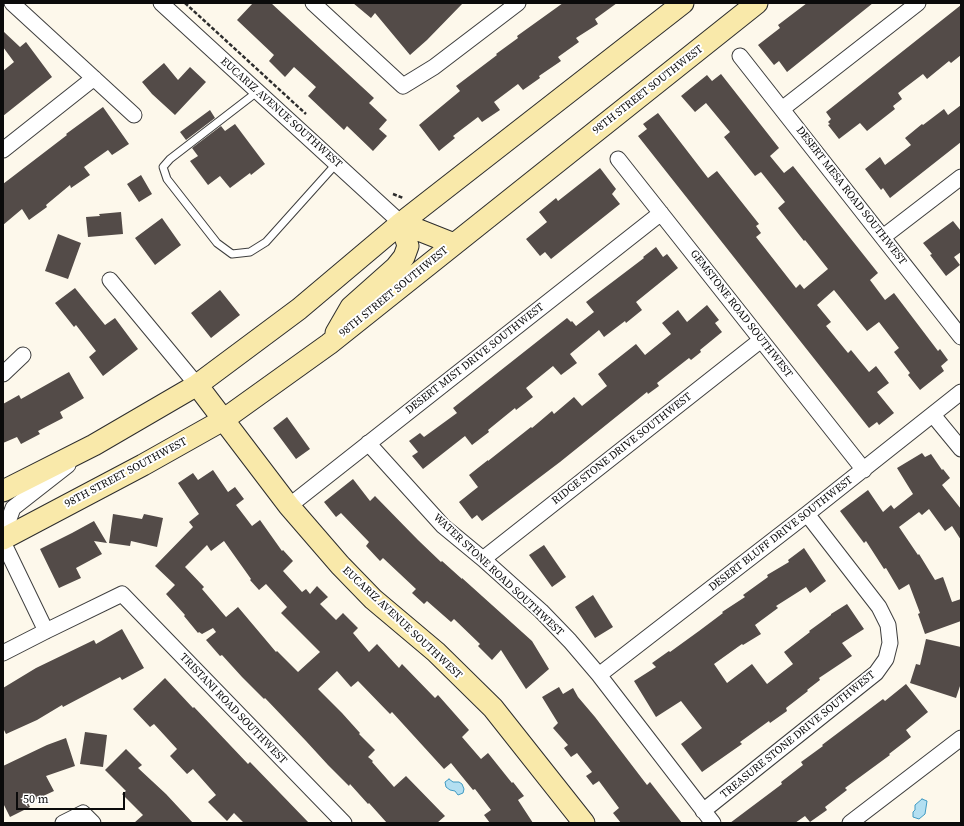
<!DOCTYPE html>
<style>
body{margin:0}
#map{position:relative;width:964px;height:826px;overflow:hidden;background:#fdf8eb;font-family:"Source Serif 4",serif}
canvas{display:block}
.frame{position:absolute;inset:0;border:4px solid #0b0b0b;pointer-events:none}
.scale{position:absolute;left:16px;top:792px;width:109px;height:18px;box-sizing:border-box;border:2px solid #0b0b0b;border-top:0;padding-left:5px;font-size:12px;line-height:14px;white-space:nowrap;color:#0b0b0b;-webkit-text-stroke:3px #fff;paint-order:stroke}
</style>
<div id="map">
<canvas width="964" height="826"></canvas>
<div class="frame"></div>
<div class="scale">50 m</div>
</div>
<script>
const context = document.querySelector('canvas').getContext('2d');
context.lineJoin = 'round';
function paint(path, color) { context.fillStyle = color; context.fill(path, 'evenodd'); }
const poly = rows => new Path2D(rows.map(r => 'M' + r).join(''));
function trace(path, color, width, dash) { context.strokeStyle = color; context.lineWidth = width; context.lineCap = dash ? 'butt' : 'round'; context.setLineDash(dash || []); context.stroke(path); }
function label(font, color, halo, rows, align = 'center') {
  context.font = font + ' "Source Serif 4",serif'; context.lineWidth = 4; context.setLineDash([]); context.textBaseline = 'middle'; context.strokeStyle = halo; context.fillStyle = color; for (const [text, x, y, turn = 0] of rows) {
    context.save(); context.translate(x, y); context.rotate((+turn || 0) * Math.PI / 180); context.textAlign = isNaN(turn) ? turn : align; if (halo) context.strokeText(text, 0, 0); context.fillText(text, 0, 0); context.restore();
  }
}
const water = poly([
 [449,779,453,782,459,782,462,784,464,789,463,793,458,795,455,791,450,790,446,787,445,782,449,779],
 [922,799,927,801,925,814,919,819,913,817,913,812,915,810,915,805,922,799]
]);
paint(water, '#b3dff1');
trace(water, '#409ac2', 1);
paint(poly([
 [253,3,271,3,374,98,369,103,387,120,379,129,387,136,373,151,347,126,344,130,308,96,316,87,294,67,285,77,269,61,274,55,237,20],
 [353,3,463,3,427,40,410,55,375,13,371,18],
 [563,3,617,3,595,19,598,24,576,38,579,42,558,57,561,61,539,76,540,78,523,90,518,84,494,102,500,110,482,122,478,117,453,136,455,138,439,151,419,125,460,91,456,86,497,55,496,54,518,38,517,36],
 [807,3,873,3,787,72,779,61,774,65,758,45,780,28,778,25],
 [961,5,961,55,951,63,949,61,927,79,923,74,898,93,902,99,893,106,895,109,867,131,860,123,839,139,828,125,830,124,828,122,831,119,826,112],
 [3,31,20,47,26,42,52,77,3,116,3,71,14,62,3,47],
 [164,63,178,80,190,67,206,82,175,115,152,94,142,82],
 [721,74,779,148,770,156,784,173,793,166,878,273,870,280,885,300,894,293,938,351,940,349,948,360,941,366,944,371,920,390,908,375,910,373,894,352,899,348,879,322,867,331,834,290,817,305,831,322,826,326,848,353,851,350,869,372,876,366,889,383,877,392,894,413,879,425,877,422,869,428,638,136,647,129,643,124,658,113,708,178,717,171,759,224,756,226,761,233,756,237,796,288,800,284,804,289,828,269,805,240,804,241,778,208,785,202,761,172,755,176,724,137,730,132,706,103,695,112,681,96,707,75,712,81],
 [961,105,961,142,890,198,883,188,881,190,865,169,880,157,885,165,911,145,905,138,922,124,923,125,944,109,948,115],
 [103,107,129,144,112,155,108,150,84,167,90,175,71,188,70,185,46,205,47,207,29,220,22,209,3,225,3,184,67,135,66,134],
 [210,110,215,118,186,140,180,132],
 [235,124,265,164,251,175,250,173,230,188,220,176,208,185,190,161,198,156,192,148,221,126,225,131],
 [600,168,616,189,612,194,620,204,551,259,545,252,540,256,526,239,547,222,539,212,556,198,558,201],
 [141,175,152,194,139,202,127,184],
 [121,212,123,234,88,237,86,217,100,216,99,214],
 [162,218,181,245,155,265,135,238],
 [953,221,961,231,961,252,954,257,960,265,946,276,930,255,932,254,923,243],
 [58,234,81,243,68,279,45,271],
 [656,247,663,257,667,254,678,268,636,302,642,310,626,323,625,321,604,337,599,330,570,354,577,363,561,375,553,366,526,388,533,397,516,410,515,408,488,430,489,432,472,445,465,436,423,469,412,456,418,452,409,441,420,433,424,437,457,413,453,408,567,318,571,322,572,321,576,326,594,312,586,302,644,258,643,257],
 [75,288,105,325,115,318,138,349,103,376,89,357,96,351,76,325,74,327,55,303],
 [220,290,240,315,211,338,191,313],
 [707,305,719,320,715,323,722,332,700,350,701,352,691,360,689,358,657,383,659,386,648,394,647,392,560,462,482,521,477,515,472,519,459,502,478,487,469,475,488,460,488,461,531,427,532,428,552,411,554,414,574,397,582,406,607,386,598,374,636,344,645,355,671,334,662,323,678,310,687,322],
 [69,372,84,398,60,412,63,418,38,431,40,434,21,444,17,437,3,443,3,404,19,395,21,399],
 [287,417,310,449,296,459,273,428],
 [922,453,925,457,931,454,942,470,943,469,950,478,942,485,961,509,961,540,952,526,945,531,929,509,922,515,919,512,899,527,918,555,919,554,935,580,943,577,952,602,961,599,961,621,925,634,918,614,920,613,909,584,899,590,886,568,884,569,866,541,864,543,840,511,868,490,883,512,891,505,894,509,913,494,897,468],
 [213,470,228,492,235,487,244,499,236,505,252,526,260,520,282,551,283,550,293,561,283,571,302,592,306,589,310,594,317,586,328,597,320,604,336,620,343,613,358,628,353,633,369,652,377,644,399,668,402,664,435,698,438,695,469,730,462,737,481,759,488,753,512,783,513,782,524,796,518,800,533,823,490,823,484,815,491,810,475,789,473,790,451,763,444,769,392,712,390,714,358,681,351,687,337,671,318,689,342,713,360,733,359,734,375,750,368,757,373,761,372,762,394,787,406,776,445,816,437,823,387,823,369,803,368,804,350,784,349,786,328,765,306,741,265,698,264,699,242,677,222,655,220,656,206,640,216,632,213,628,202,634,199,632,198,633,184,616,185,615,166,594,175,585,155,566,193,527,189,522,199,514,178,483,193,473,198,480],
 [224,541,251,579,250,580,259,590,266,584,287,607,281,613,320,652,298,672,277,651,276,652,238,607,226,617,202,589,204,587,185,567,207,545,211,551],
 [353,479,370,501,375,496,418,540,441,562,442,561,462,579,462,578,532,641,549,669,526,689,501,650,492,660,478,646,480,644,454,619,451,622,427,601,424,604,412,593,416,589,383,558,380,561,366,546,369,542,341,513,336,517,324,502],
 [113,514,142,519,144,514,163,518,157,547,131,541,130,546,109,543],
 [94,521,107,543,94,541,102,554,76,568,81,578,59,588,40,549,72,533],
 [544,545,566,577,552,587,529,555],
 [804,548,826,581,810,593,806,587,776,606,778,608,755,625,761,634,743,645,742,644,714,664,727,683,752,664,767,684,793,664,784,652,810,632,809,631,831,615,831,614,847,604,864,629,842,643,852,656,819,678,820,680,807,690,808,691,786,708,787,711,770,723,769,721,740,742,742,744,702,772,681,744,702,728,681,701,656,717,634,681,656,667,652,663,669,651,670,652,699,631,723,613,722,612,745,597,743,595,768,577,767,575,789,562,788,560],
 [593,595,613,627,595,638,575,607],
 [122,629,144,668,122,680,120,677,63,707,62,705,37,720,6,734,3,728,3,688,36,668,94,640,96,644],
 [926,639,961,647,961,683,956,698,910,683,916,664,920,665],
 [165,678,193,708,194,707,248,764,250,762,309,823,244,823,234,813,227,821,208,802,216,795,193,769,187,774,170,756,177,749,154,724,150,727,133,709],
 [906,684,928,712,906,730,911,737,889,754,890,755,845,788,847,790,825,807,827,810,810,822,805,816,795,823,730,823,782,784,781,782,803,765,801,762,823,746,822,745,883,699,885,701],
 [559,687,563,694,573,688,578,697,595,717,647,785,650,782,682,823,621,823,613,813,619,808,599,781,593,785,586,776,592,772,577,753,571,757,564,748,568,745,553,728,558,723,542,697],
 [85,732,107,735,103,767,80,764],
 [66,738,75,766,46,776,54,791,28,803,30,807,10,817,3,803,3,766,47,745],
 [126,749,142,765,138,768,166,794,193,823,134,823,143,815,122,794,126,791,105,770]
]), '#534b48');
const lane = poly([
 [257,92,170,159,163,167,167,179,217,243,232,254,250,252,266,242,336,164]
]);
const street = poly([
 [12,3,134,115],
 [161,3,401,223],
 [313,3,403,86,434,67,518,3],
 [740,56,961,337],
 [782,109,918,3],
 [3,150,94,78],
 [618,159,864,470],
 [883,237,961,177],
 [110,280,197,385],
 [3,374,23,355],
 [933,415,961,449],
 [368,443,443,526,483,559,541,611,570,641,599,675,713,823],
 [289,506,661,213],
 [3,536,13,508,68,465],
 [3,542,46,631],
 [483,559,761,340],
 [3,653,46,631,122,594,344,823],
 [599,675,807,514,961,392],
 [703,811,876,673,886,659,890,643,888,625,879,607,807,514],
 [63,823,83,813,93,823],
 [850,823,961,738]
]);
const secondary = poly([
 [401,223,454,244],
 [336,333,351,307,396,267,404,257,408,246,401,223],
 [197,385,289,506,340,565,373,599,436,652,493,708,584,823],
 [3,491,94,445,197,385,299,309,401,223,683,3],
 [3,539,143,465,223,420,329,344,757,3]
]);
trace(lane, '#3e3e3e', 9);
trace(street, '#3e3e3e', 17);
trace(secondary, '#2d2d2d', 23);
trace(poly([
 [185,3,306,114],
 [393,194,403,198]
]), '#2d2d2d', 2.5, [4, 2]);
trace(lane, '#fff', 7);
trace(street, '#fff', 15);
trace(secondary, '#f9e9aa', 21);
label('11px', '#0b0b0b', '#fff', [
 ["98TH STREET SOUTHWEST",648,90,-38],
 ["EUCARIZ AVENUE SOUTHWEST",281,113,42],
 ["DESERT MESA ROAD SOUTHWEST",851,196,52],
 ["98TH STREET SOUTHWEST",394,292,-39],
 ["GEMSTONE ROAD SOUTHWEST",741,314,52],
 ["DESERT MIST DRIVE SOUTHWEST",475,359,-38],
 ["RIDGE STONE DRIVE SOUTHWEST",622,449,-38],
 ["98TH STREET SOUTHWEST",126,473,-28],
 ["DESERT BLUFF DRIVE SOUTHWEST",781,534,-38],
 ["WATER STONE ROAD SOUTHWEST",498,575,43],
 ["EUCARIZ AVENUE SOUTHWEST",402,623,43],
 ["TRISTANI ROAD SOUTHWEST",233,709,46],
 ["TREASURE STONE DRIVE SOUTHWEST",798,735,-39]
]);
</script>
